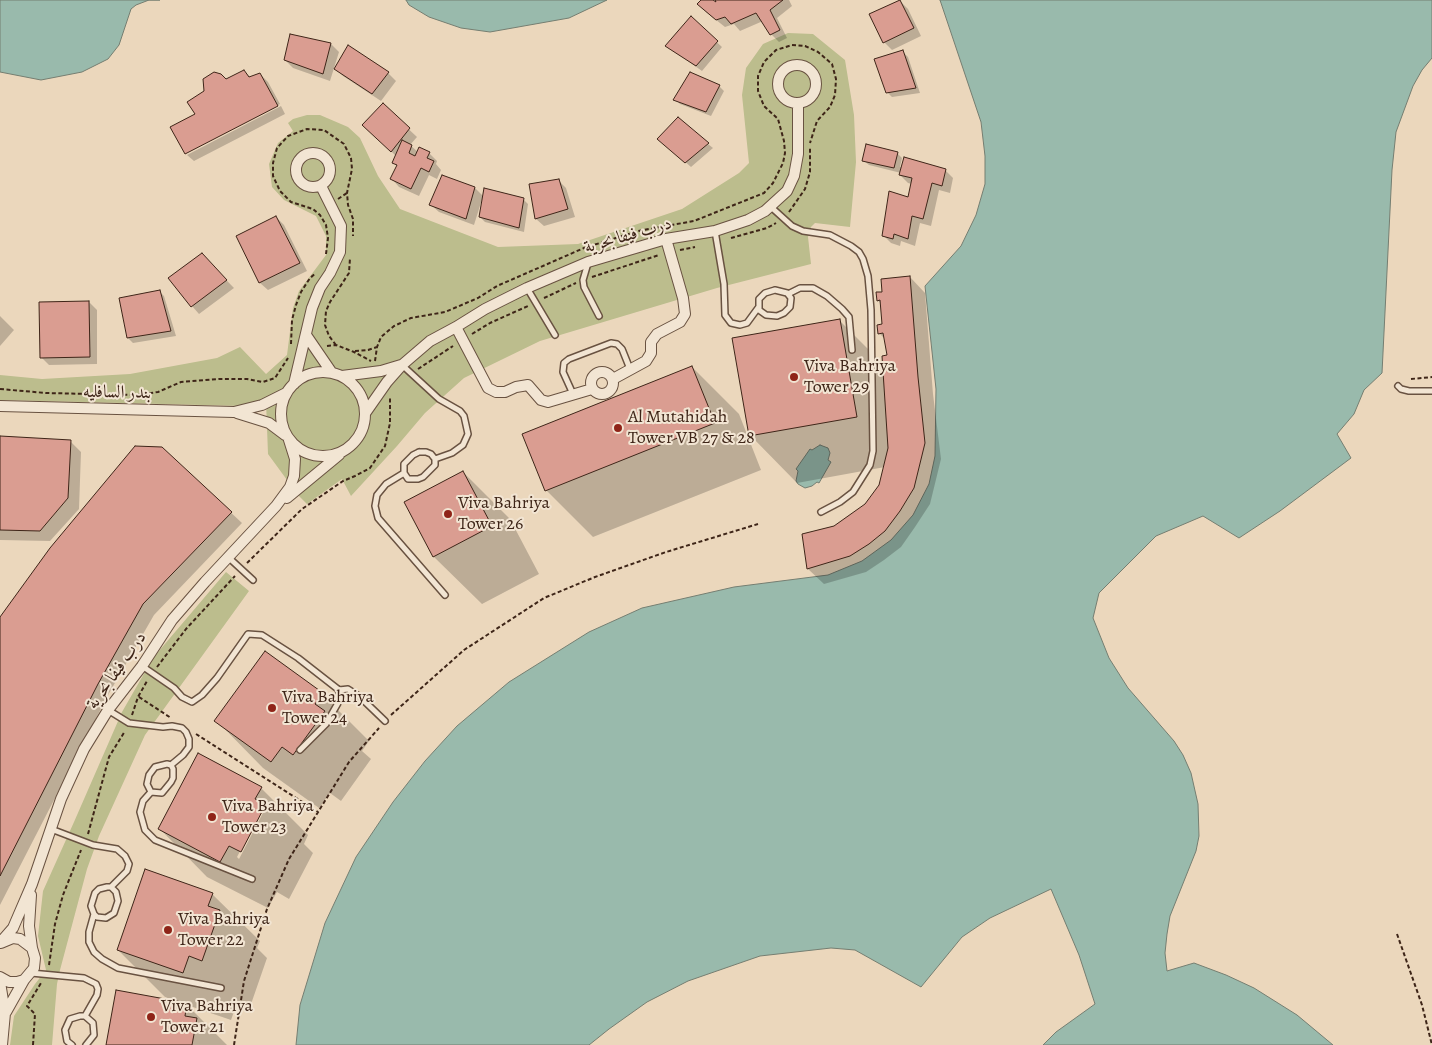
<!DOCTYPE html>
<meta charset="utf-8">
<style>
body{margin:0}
canvas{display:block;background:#ebd7bc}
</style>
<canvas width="1432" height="1045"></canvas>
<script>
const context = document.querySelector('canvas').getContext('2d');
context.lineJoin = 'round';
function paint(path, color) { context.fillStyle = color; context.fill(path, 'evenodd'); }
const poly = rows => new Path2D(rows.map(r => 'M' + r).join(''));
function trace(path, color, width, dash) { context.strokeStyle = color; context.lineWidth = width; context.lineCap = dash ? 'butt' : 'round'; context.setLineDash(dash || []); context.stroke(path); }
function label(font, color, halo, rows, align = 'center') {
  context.font = font + ' Alegreya,Amiri,serif'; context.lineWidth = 4; context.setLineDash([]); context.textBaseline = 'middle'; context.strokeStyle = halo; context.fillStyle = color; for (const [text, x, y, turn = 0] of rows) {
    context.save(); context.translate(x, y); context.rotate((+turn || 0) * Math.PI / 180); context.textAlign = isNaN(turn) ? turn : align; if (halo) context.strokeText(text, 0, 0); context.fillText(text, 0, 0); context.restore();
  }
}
paint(poly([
 [788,33,813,34,845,60,854,115,856,162,850,227,815,223,811,227,808,237,811,264,717,288,540,341,464,378,425,413,397,446,351,496,342,479,307,504,298,495,268,454,266,401,243,406,0,400,0,375,42,379,130,374,217,358,240,347,266,374,287,355,293,308,299,291,326,255,326,236,316,216,284,200,272,187,269,164,278,143,293,131,288,123,293,119,307,115,320,115,348,127,360,138,378,176,400,209,498,247,578,244,682,209,739,173,749,163,742,95,746,68,763,44],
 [226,572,249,591,145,735,99,836,87,869,60,970,57,984,52,1045,10,1045,14,1016,35,984,46,970,38,936,43,891,74,822,122,712,153,658]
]), '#bcbd8d');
const water = poly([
 [0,0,160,0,149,0,136,5,131,9,119,45,108,59,82,72,41,80,0,72,0,0],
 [406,0,607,0,569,18,490,32,461,28,429,17,409,5,406,0],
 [940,0,1432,0,1432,58,1422,70,1413,86,1396,132,1392,170,1382,373,1364,390,1354,414,1337,434,1351,458,1280,511,1239,538,1203,516,1156,536,1099,593,1093,618,1109,658,1128,688,1174,741,1183,755,1191,773,1198,804,1199,836,1196,851,1170,916,1167,934,1165,953,1167,971,1194,963,1226,975,1254,988,1297,1015,1333,1045,1043,1045,1056,1032,1095,1004,1079,955,1051,889,990,918,962,937,921,987,855,950,831,948,760,956,688,981,647,1002,609,1029,589,1045,296,1045,300,1005,325,923,356,857,393,802,425,761,457,726,509,682,589,632,642,608,734,587,828,575,862,561,891,540,913,515,929,484,935,456,936,389,925,286,961,246,976,215,985,184,985,156,981,122,940,0],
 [820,445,828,448,830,453,828,460,831,462,819,483,817,482,812,486,805,488,798,484,796,481,798,471,796,469,810,449,812,450,820,445]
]);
paint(water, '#99baac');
trace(water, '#757e71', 1);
paint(poly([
 [703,0,711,0,718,5,717,0,789,0,792,6,777,18,787,38,779,42,771,34,763,21,740,31,734,24,725,27,706,12],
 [900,1,908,9,921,36,892,50,884,42],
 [691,18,722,47,702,71,667,46],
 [291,36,331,44,339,52,330,81,293,68,285,60],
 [903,52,908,57,920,93,892,97,887,92],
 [336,69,388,73,396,81,381,101,343,76],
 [244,71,251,78,260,74,268,82,280,104,187,152,187,154,172,127,197,114,206,91],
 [719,86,724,91,711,116,680,104,675,99],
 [383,105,417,137,410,145,418,152,429,153,437,161,436,164,441,170,437,179,429,175,419,196,399,187,392,179,397,166,393,162,396,156,364,125],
 [281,106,285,114,194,161,187,155],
 [664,143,708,144,713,148,691,167],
 [897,153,902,158,900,167,945,170,953,178,950,193,939,190,931,226,920,223,915,246,901,241,900,246,891,243,883,235,909,198,912,184,908,183,900,175,901,173,869,165,864,161],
 [558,180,566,188,575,217,544,226,536,219],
 [475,188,483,196,474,225,439,212,431,205],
 [523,199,528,204,524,232,485,222,480,217],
 [276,217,284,225,307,271,268,290,260,283,237,236],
 [202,255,234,288,199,314,192,306],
 [910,277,925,293,933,394,941,459,930,504,915,527,901,547,884,560,866,572,824,584,808,569,803,535,834,527,866,505,881,485,885,467,797,483,750,435,839,320,883,364,889,356,886,340,879,333,883,325,881,304,878,300,883,293],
 [159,291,164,296,176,336,133,343,128,338],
 [89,302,97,310,97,364,49,365,41,357],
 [0,316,14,330,0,346],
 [692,367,739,414,761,470,593,537,546,490],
 [0,438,70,441,81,452,79,509,50,541,0,540],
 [162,448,242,523,154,615,108,695,0,905,0,619],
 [463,472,510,519,539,574,482,604,434,557,405,502],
 [322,694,369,741,362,751,371,759,341,801,330,793,319,808,263,768,216,720],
 [261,788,308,835,304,844,313,853,289,899,277,892,268,908,207,877,160,829],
 [262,809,265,809,239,859,237,857],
 [212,894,260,941,257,948,267,958,250,1007,237,1003,231,1020,187,1005,227,1045,108,1045,173,1000,165,997,118,950]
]), '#0003');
const building = poly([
 [701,0,713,0,716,2,715,0,783,0,770,10,780,30,770,35,756,13,731,24,725,17,716,20,697,4,701,0],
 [900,0,914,28,883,43,869,14,900,0],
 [691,16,718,41,696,66,665,46,691,16],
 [290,34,331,43,323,74,284,60,290,34],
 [348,45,389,72,372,94,334,69,348,45],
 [903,50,916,88,886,93,874,59,903,50],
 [244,70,249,77,260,73,278,106,185,154,170,127,195,114,187,102,204,91,203,79,214,72,221,74,226,79,244,70],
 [690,72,720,85,706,112,673,100,690,72],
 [383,103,410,128,391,152,362,125,383,103],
 [678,117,709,143,685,163,657,139,678,117],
 [402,140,412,145,409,153,415,156,419,147,430,152,427,158,434,161,429,172,421,168,411,189,390,179,397,165,392,163,402,140],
 [866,144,898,152,894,168,862,161,866,144],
 [904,157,946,169,942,186,932,183,923,219,912,216,908,239,894,234,893,239,882,236,889,191,908,197,912,178,899,175,904,157],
 [442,175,475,187,466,219,429,205,442,175],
 [559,179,568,209,535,219,529,184,559,179],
 [484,188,524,198,519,228,479,217,484,188],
 [276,216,300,263,259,283,236,236,276,216],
 [202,253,227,280,191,307,168,278,202,253],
 [910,276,918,377,925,443,914,488,900,511,885,531,869,544,850,556,807,569,802,534,834,526,865,504,879,485,888,448,882,356,887,355,883,333,878,334,877,325,882,324,880,300,877,301,876,292,882,292,881,279,910,276],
 [160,290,171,331,127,338,119,298,160,290],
 [89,301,90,357,40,358,39,302,89,301],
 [840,319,857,417,749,436,732,338,840,319],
 [692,366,715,423,545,491,522,434,692,366],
 [0,436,71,440,68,498,40,531,0,530,0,436],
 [135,446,162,447,232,512,143,604,98,684,0,876,0,617,50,548,135,446],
 [463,471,492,526,433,557,404,502,463,471],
 [265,651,323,693,315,704,325,711,293,755,282,747,271,762,214,721,265,651],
 [198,753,262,787,255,799,266,804,241,852,229,846,220,862,158,829,198,753],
 [145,869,213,893,208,906,220,910,202,961,189,956,183,973,117,950,145,869],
 [116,990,187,1003,185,1016,197,1018,192,1045,106,1045,116,990]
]);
paint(building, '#da9d91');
trace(building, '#3e2518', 1);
const lane = poly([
 [771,207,792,226,803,231,830,235,851,246,859,252,863,259,868,276,871,310,873,451,870,465,853,492,840,502,821,512],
 [715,231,724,284,725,315,731,323,740,325,747,323,758,308],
 [588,263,583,280,584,287,599,316],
 [527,288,555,335],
 [775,290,787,293,791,298,790,307,784,313,777,316,766,315,759,310,759,299,765,293,775,290],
 [788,294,800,288,813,288,827,296,842,309,849,317,852,350],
 [402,365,439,399,460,411,464,416,468,434,463,445,452,453,435,459],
 [1398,386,1401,389,1409,391,1432,391],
 [573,394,563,372,564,363,569,359,611,343,617,344,622,349,630,369],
 [419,452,426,452,431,454,435,459,435,465,423,477,418,479,408,479,404,473,404,464,413,455,419,452],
 [404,473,386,484,377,495,375,506,378,518,445,595],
 [228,557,253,580],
 [142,666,174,688,182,697,192,702,202,695,217,678,248,634,262,635,298,658,339,690,338,703,326,724,300,750],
 [339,690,348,689,359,696,385,721],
 [108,710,129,723,163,727,172,726,182,728,186,732,189,739,189,747,183,755,171,765],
 [167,764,171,765,173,769,173,778,171,782,162,793,151,792,147,784,149,775,155,767,167,764],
 [151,792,143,801,140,812,145,830,155,840,252,879],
 [51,829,93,845,117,849,125,856,129,864,127,871,111,887],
 [107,887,111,887,116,892,118,901,114,913,106,918,97,917,94,914,91,906,95,893,99,889,107,887],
 [94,914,89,932,89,942,94,952,102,959,118,968,221,988],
 [31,973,84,978,96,984,98,989,97,995,85,1016],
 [72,1045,67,1041,65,1030,70,1019,80,1016,85,1016,93,1023,94,1035,86,1045]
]);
const street = poly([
 '778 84a19 19 0 1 1 38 0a19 19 0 1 1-38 0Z',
 '296 170a17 17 0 1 1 34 0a17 17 0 1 1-34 0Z',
 [456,327,488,388,496,392,505,392,516,387,528,385,541,400,548,402,592,389],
 [306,335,332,373],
 '281 414a42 42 0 1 1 84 0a42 42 0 1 1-84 0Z',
 '591 383a11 11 0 1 1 22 0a11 11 0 1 1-22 0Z',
 [342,376,381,371,401,365],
 [613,379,646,361,651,353,651,342,657,334,680,322,685,314,683,298,666,239],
 [294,384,312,308,320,288,330,273,340,252,341,226,321,186],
 [0,406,234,412,262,405,286,393],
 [366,412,387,382,402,365,430,341,456,327,485,309,527,288,588,262,666,239,715,231,748,220,765,211,787,191,794,176,798,154,798,104],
 [237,413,269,423,285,435],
 [287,498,339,455],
 [31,895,29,926,32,948],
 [0,943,13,928,16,921,32,884,61,799,84,749,108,710,142,666,172,620,205,582,276,506,290,487,294,476,295,459,289,440],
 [0,977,9,982,17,982,24,980,34,968,35,958,32,948,20,939,13,938,1,943],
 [0,982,5,1013,2,1045],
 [6,1012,24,980]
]);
trace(lane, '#695241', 8);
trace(street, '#695241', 12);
trace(poly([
 [338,199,347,193],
 [789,212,805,189,810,172,810,147],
 [731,238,767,228,776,223],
 [680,250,695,247],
 [326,254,328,238,326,225,320,215,313,209,291,202,280,191,273,176,273,163,277,148,288,136,307,129,324,130,344,144,351,158,352,169,347,193,348,205,353,219,353,236],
 [592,277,659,255],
 [544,298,576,283],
 [472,334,490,323,528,306],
 [291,344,292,320,296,305,301,292,310,278,316,273],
 [336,345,329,336,325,325,326,311,330,302,349,273,350,258],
 [327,346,336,345,354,352,371,361],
 [355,351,368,350,377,347],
 [375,361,377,347,381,337,394,326,411,318,445,312,478,298,497,286,584,248,638,231,694,221,764,193,773,183,783,163,785,153,784,141,778,119,764,106,758,91,758,76,764,62,776,50,792,45,805,46,818,52,832,64,836,79,835,95,830,107,817,121,810,143],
 [418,369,453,346],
 [1411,379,1432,377],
 [0,389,46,393,136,395,158,392,181,382,219,379,247,379,263,382,275,378,288,358],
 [247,563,302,509,343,481,355,476,370,468,385,446,390,423,390,397],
 [157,667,186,629,235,576],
 [139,697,171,718],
 [132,715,138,697,147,681],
 [391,715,464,650,544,598,595,577,666,552,758,524],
 [196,734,318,812],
 [88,834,109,757,125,731],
 [1397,934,1422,1005,1432,1045],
 [49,965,55,924,63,895,81,850],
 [33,1045,35,1014,27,1006,41,983],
 [234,1045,244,981,267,909,289,859,349,762,379,728]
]), '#3e2518', 2, [4, 2.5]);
trace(lane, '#f2e5d3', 5);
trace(street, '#f2e5d3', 10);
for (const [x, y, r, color] of [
 [794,377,5,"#8f2418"],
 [618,428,5,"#8f2418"],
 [448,514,5,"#8f2418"],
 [272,708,5,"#8f2418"],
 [212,817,5,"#8f2418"],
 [168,930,5,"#8f2418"],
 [151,1017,5,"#8f2418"]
]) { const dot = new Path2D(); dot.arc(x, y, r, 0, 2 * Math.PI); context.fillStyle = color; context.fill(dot); trace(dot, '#f2e5d3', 2); }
label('18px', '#3e2518', '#f2e5d3', [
 ["درب فيفا بحرية",628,236,-16],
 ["بندر السافليه",117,393,1],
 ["درب فيفا بحرية",117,671,-55]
]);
label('18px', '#3e2518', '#f2e5d3', [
 ["Viva Bahriya",804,367],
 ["Tower 29",804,388],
 ["Al Mutahidah",628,418],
 ["Tower VB 27 & 28",628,439],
 ["Viva Bahriya",458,504],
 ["Tower 26",458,525],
 ["Viva Bahriya",282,698],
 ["Tower 24",282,719],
 ["Viva Bahriya",222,807],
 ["Tower 23",222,828],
 ["Viva Bahriya",178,920],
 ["Tower 22",178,941],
 ["Viva Bahriya",161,1007],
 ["Tower 21",161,1028]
], 'left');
</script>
